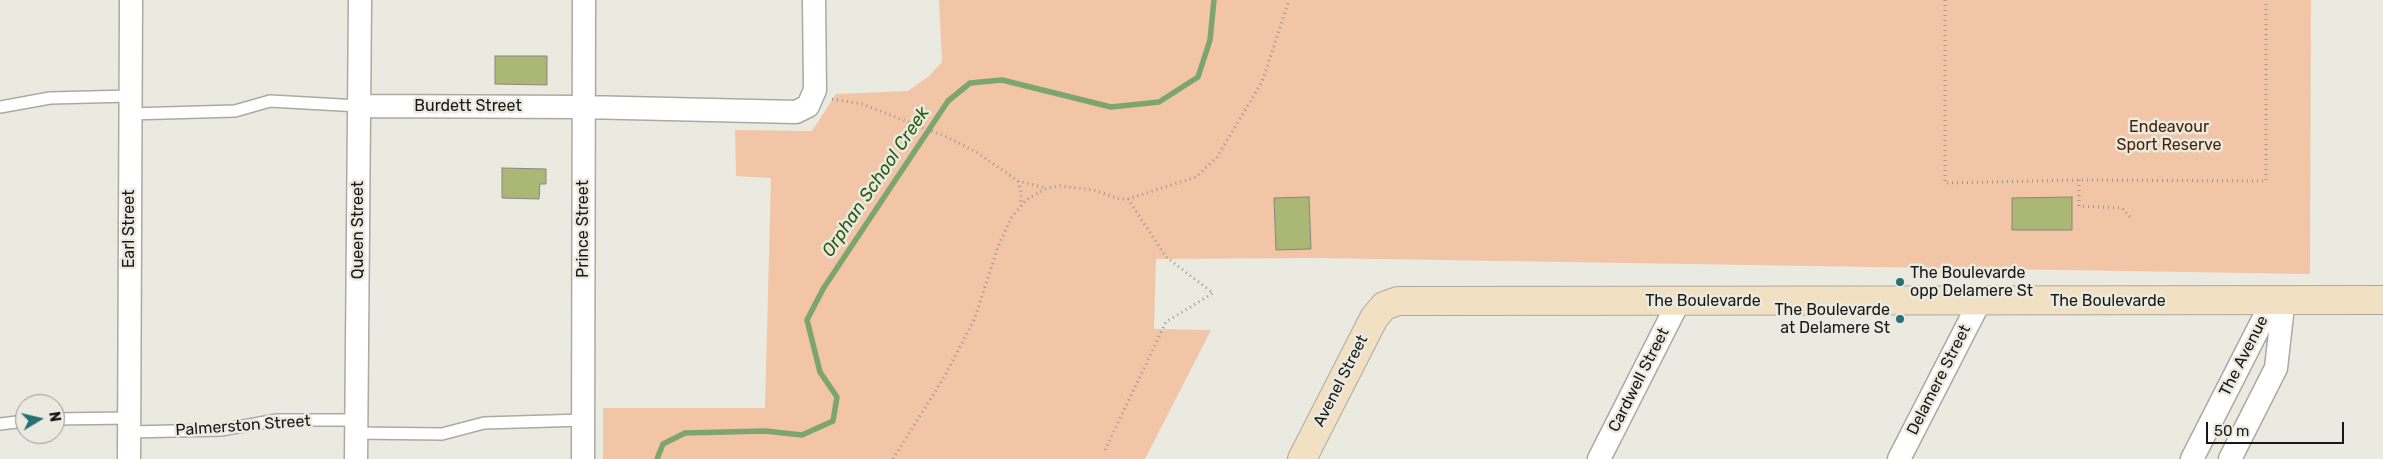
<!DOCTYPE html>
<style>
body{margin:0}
#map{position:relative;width:2383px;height:459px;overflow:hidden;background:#ebeae1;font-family:Rubik,sans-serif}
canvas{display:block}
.north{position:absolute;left:15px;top:394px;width:50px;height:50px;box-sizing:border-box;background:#ebeae1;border:1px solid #97968f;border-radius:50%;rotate:81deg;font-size:14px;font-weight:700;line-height:20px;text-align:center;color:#181815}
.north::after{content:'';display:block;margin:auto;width:18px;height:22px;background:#267174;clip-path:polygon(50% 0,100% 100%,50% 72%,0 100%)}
.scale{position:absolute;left:2206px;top:422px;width:138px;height:22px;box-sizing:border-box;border:2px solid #181815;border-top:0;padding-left:6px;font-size:15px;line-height:18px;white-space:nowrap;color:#181815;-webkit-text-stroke:4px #ebeae1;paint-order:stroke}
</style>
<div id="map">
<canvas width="2383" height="459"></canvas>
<div class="north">N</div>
<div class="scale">50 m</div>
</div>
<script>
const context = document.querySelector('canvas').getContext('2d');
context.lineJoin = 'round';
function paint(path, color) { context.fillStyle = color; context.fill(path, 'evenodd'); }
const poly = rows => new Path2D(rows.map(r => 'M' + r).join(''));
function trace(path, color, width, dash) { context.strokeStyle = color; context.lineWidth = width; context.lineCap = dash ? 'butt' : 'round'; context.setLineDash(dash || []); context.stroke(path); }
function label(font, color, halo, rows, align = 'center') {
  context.font = font + ' Rubik,sans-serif'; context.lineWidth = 5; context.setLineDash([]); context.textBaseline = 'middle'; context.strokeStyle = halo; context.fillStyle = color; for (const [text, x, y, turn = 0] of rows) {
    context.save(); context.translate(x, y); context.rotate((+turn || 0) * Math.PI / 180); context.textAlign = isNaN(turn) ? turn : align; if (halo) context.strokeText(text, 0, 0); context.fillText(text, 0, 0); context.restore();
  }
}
paint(poly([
 [939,0,2311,0,2310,274,1317,258,1156,259,1154,329,1211,330,1145,459,603,459,603,408,765,408,771,178,736,176,735,130,812,131,836,94,908,91,929,76,942,62]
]), '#f2c5a7');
trace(poly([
 [657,459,663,444,685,433,765,431,802,435,833,421,837,397,820,372,807,320,823,289,948,101,970,83,1002,80,1111,107,1159,102,1198,77,1210,40,1214,0]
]), '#7da56e', 5.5);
const building = poly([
 [495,56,547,56,547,85,495,84,495,56],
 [502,168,546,169,546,184,540,184,539,199,502,198,502,168],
 [1309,197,1311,249,1276,250,1274,198,1309,197],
 [2072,197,2072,230,2012,230,2012,198,2072,197]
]);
paint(building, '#abb774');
trace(building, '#868880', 1);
const lane = poly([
 [0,107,50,98,130,96],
 [129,114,235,111,270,101,359,106],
 [55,419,129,418],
 [0,424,25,421],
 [129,432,221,430,277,420,356,420],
 [356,433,442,434,484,423,583,420]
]);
const street = poly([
 [359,106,583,107,796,112,808,106,815,90,814,0],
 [129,459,131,0],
 [356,459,360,0],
 [583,459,584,0],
 [1599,459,1679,301],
 [1899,459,1980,301],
 [2192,459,2273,300],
 [2230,459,2276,368,2282,315,2273,300]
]);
const secondary = poly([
 [1302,459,1374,318,1384,306,1398,301,2383,300]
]);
trace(lane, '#aba9a1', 14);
trace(street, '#aba9a1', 25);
trace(secondary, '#aba9a1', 30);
trace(poly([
 [1945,0,1945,183,2079,180,2266,181,2266,0],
 [832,99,862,104,947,137,978,153,1018,181,1046,188],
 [2079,180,2079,206,2122,208,2132,219],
 [1018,181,1021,192,1021,206],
 [1105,450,1166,322,1213,293,1166,257,1128,199],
 [893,459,943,379,974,320,998,247,1011,218,1026,200,1047,188,1060,186,1094,190,1119,199,1128,199,1196,177,1217,157,1262,82,1289,0]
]), '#999892', 3, [1, 4]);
trace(lane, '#fff', 11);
trace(street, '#fff', 22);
trace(secondary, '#f2e0c2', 28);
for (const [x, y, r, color] of [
 [1900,282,5,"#267174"],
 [1900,319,5,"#267174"]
]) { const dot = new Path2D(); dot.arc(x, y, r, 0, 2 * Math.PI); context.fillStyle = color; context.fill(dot); trace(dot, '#ebeae1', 2); }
label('16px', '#181815', '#ebeae1', [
 ["Burdett Street",468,106],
 ["Earl Street",129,229,-90],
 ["Prince Street",583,229,-90],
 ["Queen Street",358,230,-90],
 ["The Boulevarde",1703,301],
 ["The Boulevarde",2108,301],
 ["The Avenue",2244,356,-63],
 ["Cardwell Street",1639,380,-63],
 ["Delamere Street",1939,380,-63],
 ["Avenel Street",1341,381,-63],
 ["Palmerston Street",243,426,-4]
]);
label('16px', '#482202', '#ebeae1', [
 ["Endeavour",2169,127],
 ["Sport Reserve",2169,145]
]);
label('16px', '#181815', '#ebeae1', [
 ["The Boulevarde",1910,273],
 ["opp Delamere St",1910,291],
 ["The Boulevarde",1890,310,"right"],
 ["at Delamere St",1890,328,"right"]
], 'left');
label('italic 18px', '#2a5d0f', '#ebeae1', [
 ["Orphan School Creek",876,182,-56]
]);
</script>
